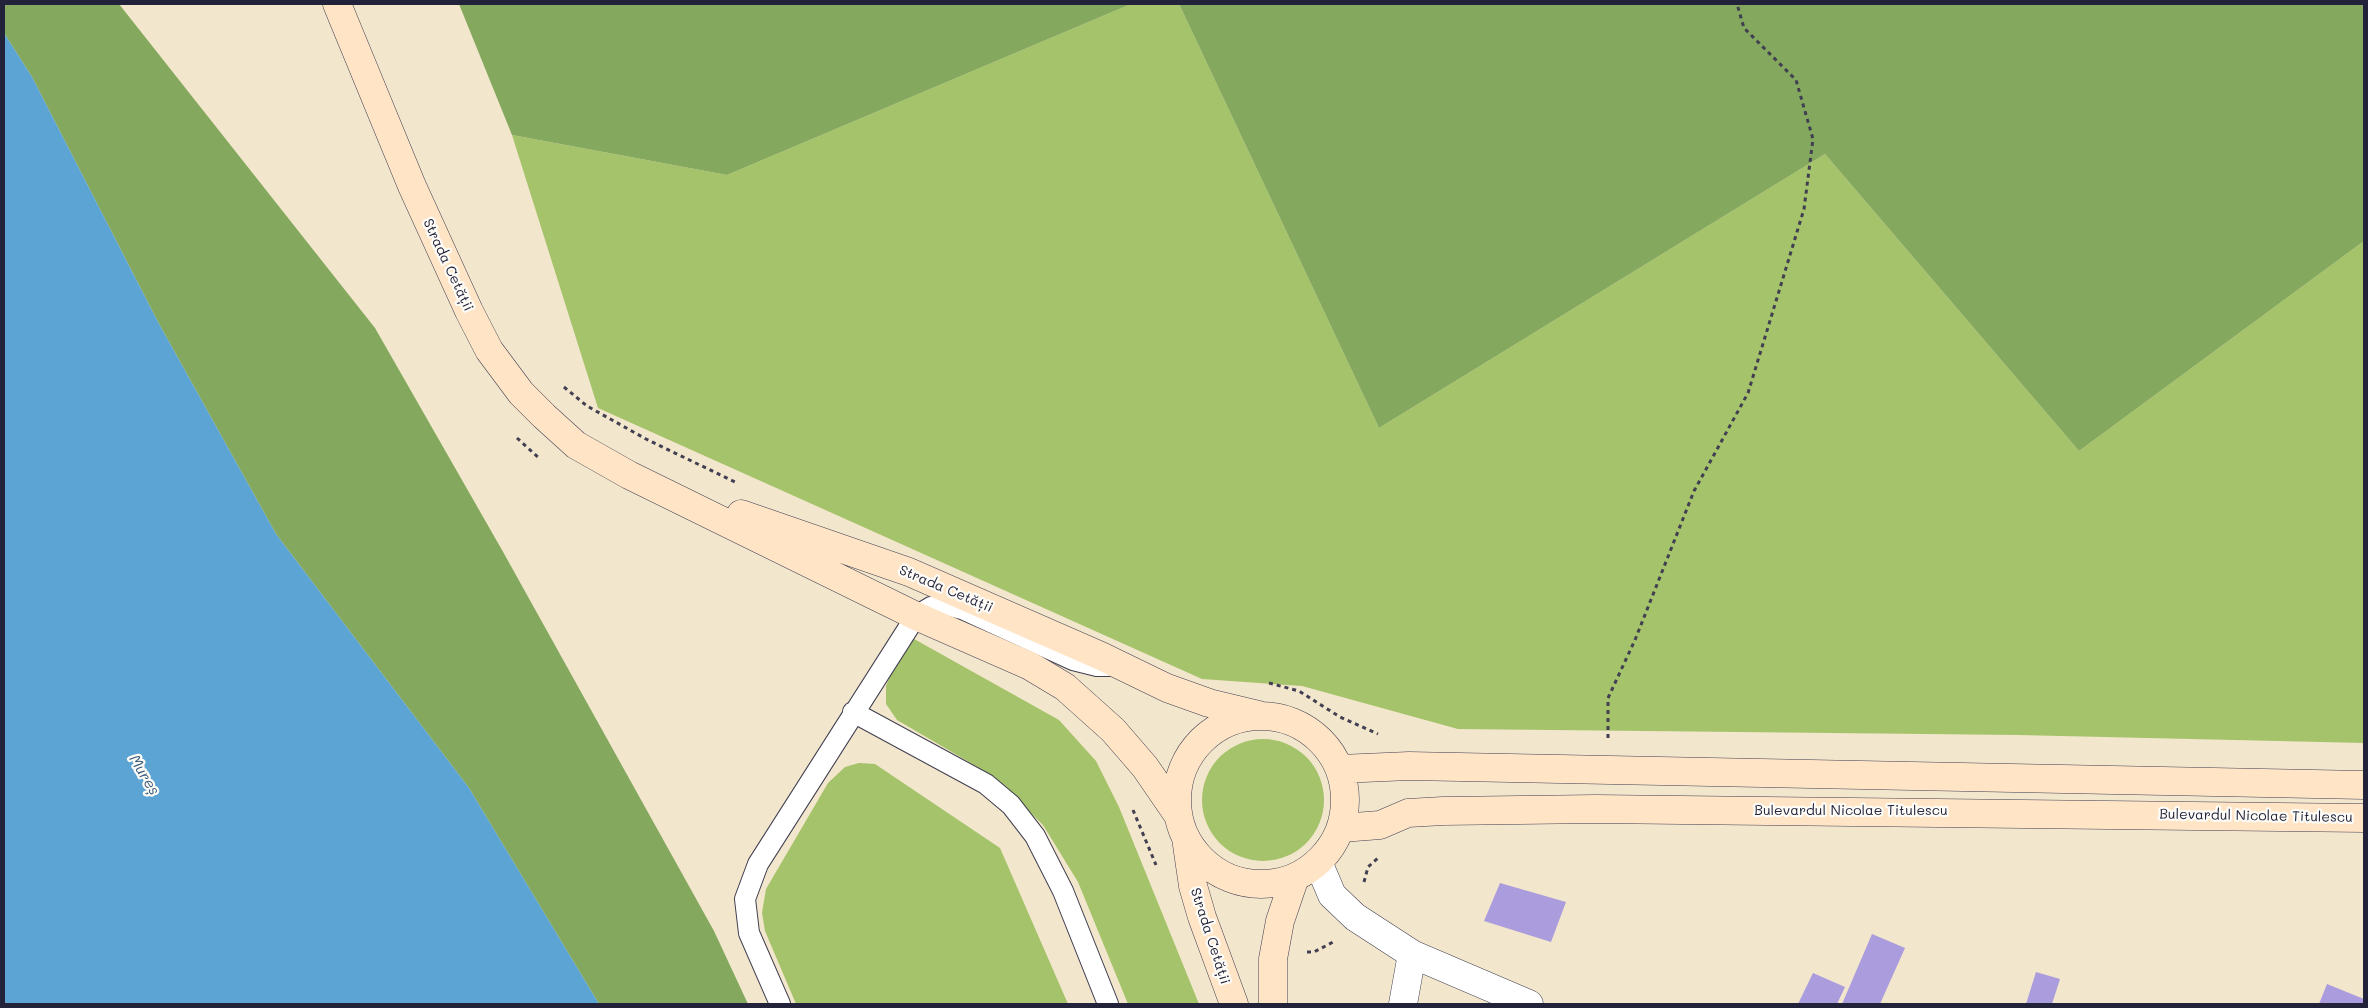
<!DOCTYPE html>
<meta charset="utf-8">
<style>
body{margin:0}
#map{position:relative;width:2368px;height:1008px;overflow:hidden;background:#f2e6cc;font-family:Mali,sans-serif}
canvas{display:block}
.frame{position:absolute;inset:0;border:5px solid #22223b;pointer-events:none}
</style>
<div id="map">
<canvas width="2368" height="1008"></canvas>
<div class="frame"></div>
</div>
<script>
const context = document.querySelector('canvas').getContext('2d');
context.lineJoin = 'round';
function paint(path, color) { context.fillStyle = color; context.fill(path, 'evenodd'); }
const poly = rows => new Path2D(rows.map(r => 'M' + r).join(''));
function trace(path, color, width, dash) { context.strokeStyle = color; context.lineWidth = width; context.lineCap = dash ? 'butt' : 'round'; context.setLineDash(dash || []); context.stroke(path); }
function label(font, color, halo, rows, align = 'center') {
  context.font = font + ' Mali,sans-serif'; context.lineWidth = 4.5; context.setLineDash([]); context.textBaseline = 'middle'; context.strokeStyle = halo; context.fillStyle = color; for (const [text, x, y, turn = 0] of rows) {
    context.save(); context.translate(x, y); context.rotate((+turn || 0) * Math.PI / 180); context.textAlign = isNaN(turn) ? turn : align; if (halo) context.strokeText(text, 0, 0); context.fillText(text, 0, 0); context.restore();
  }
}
paint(poly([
 [1131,4,1179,4,1379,428,1825,154,2079,451,2364,241,2364,743,2018,735,1458,729,1302,686,1202,679,598,408,512,135,727,175],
 [907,635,1059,720,1096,761,1119,807,1199,1004,1128,1004,1078,882,1043,825,993,776,897,720,886,704,886,686],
 '1202 800a61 61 0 1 1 122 0a61 61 0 1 1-122 0Z',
 [859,763,875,764,1000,848,1068,1004,796,1004,765,931,762,913,766,889,828,783,845,767]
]), '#a5c36a');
paint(poly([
 [4,4,119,4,375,328,502,550,714,931,748,1004,599,1004,469,788,276,534,158,322,32,77,4,33],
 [459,4,1131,4,727,175,512,135],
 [1179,4,2364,4,2364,241,2079,451,1825,154,1379,428]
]), '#84a95e');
paint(poly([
 [4,33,32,77,158,322,276,534,469,788,599,1004,4,1004]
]), '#5ca4d3');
paint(poly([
 [1500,883,1566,902,1551,942,1484,921],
 [1872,934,1905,948,1880,1004,1842,1004],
 [2036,972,2060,979,2052,1004,2026,1004],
 [1813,973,1845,987,1837,1004,1798,1004],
 [2327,984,2364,999,2364,1004,2319,1004]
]), '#ab9cde');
const lane = poly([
 [853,712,986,784,1011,805,1035,836,1063,891,1108,1004],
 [780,1004,749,933,745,899,758,864,916,616,931,607,947,605,962,609,1073,660,1097,666,1108,666]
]);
const street = poly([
 [1318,862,1332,895,1355,917,1412,954,1529,1004],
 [1403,1004,1412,954]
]);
const secondary = poly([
 [337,4,412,186,469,311,489,350,521,393,544,416,576,445,629,475,916,616,1030,666,1065,687,1113,730,1145,767,1178,815],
 [741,514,909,572,1101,656,1167,688,1209,703,1259,715],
 '1177 800a84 84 0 1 1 168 0a84 84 0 1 1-168 0Z',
 [1340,769,1409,766,2364,785],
 [1341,828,1380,825,1408,813,1443,811,1596,809,2364,818],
 [1186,838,1193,886,1202,917,1234,1004],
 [1273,1004,1273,959,1280,921,1295,877]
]);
trace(lane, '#413f51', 22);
trace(street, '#413f51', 29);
trace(secondary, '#413f51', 29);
trace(poly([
 [564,387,587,406,646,439,735,482],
 [517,438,540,459],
 [1269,683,1299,691,1340,717,1378,734],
 [1608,738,1608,698,1635,640,1694,491,1748,393,1804,209,1813,139,1796,80,1744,28,1737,4],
 [1133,810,1156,865],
 [1364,882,1368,867,1378,858],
 [1307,952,1314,952,1335,941]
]), '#413f51', 3, [4, 4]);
trace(lane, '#fff', 20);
trace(street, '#fff', 28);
trace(secondary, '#ffe4c6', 28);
label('14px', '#22223b', '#fdfcf7', [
 ["Strada Cetății",448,265,65],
 ["Strada Cetății",946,589,23],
 ["Bulevardul Nicolae Titulescu",1851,811],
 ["Bulevardul Nicolae Titulescu",2256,816,1],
 ["Strada Cetății",1210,936,72]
]);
label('italic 15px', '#3c5c7f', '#fdfcf7', [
 ["Mureș",144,775,59]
]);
</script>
